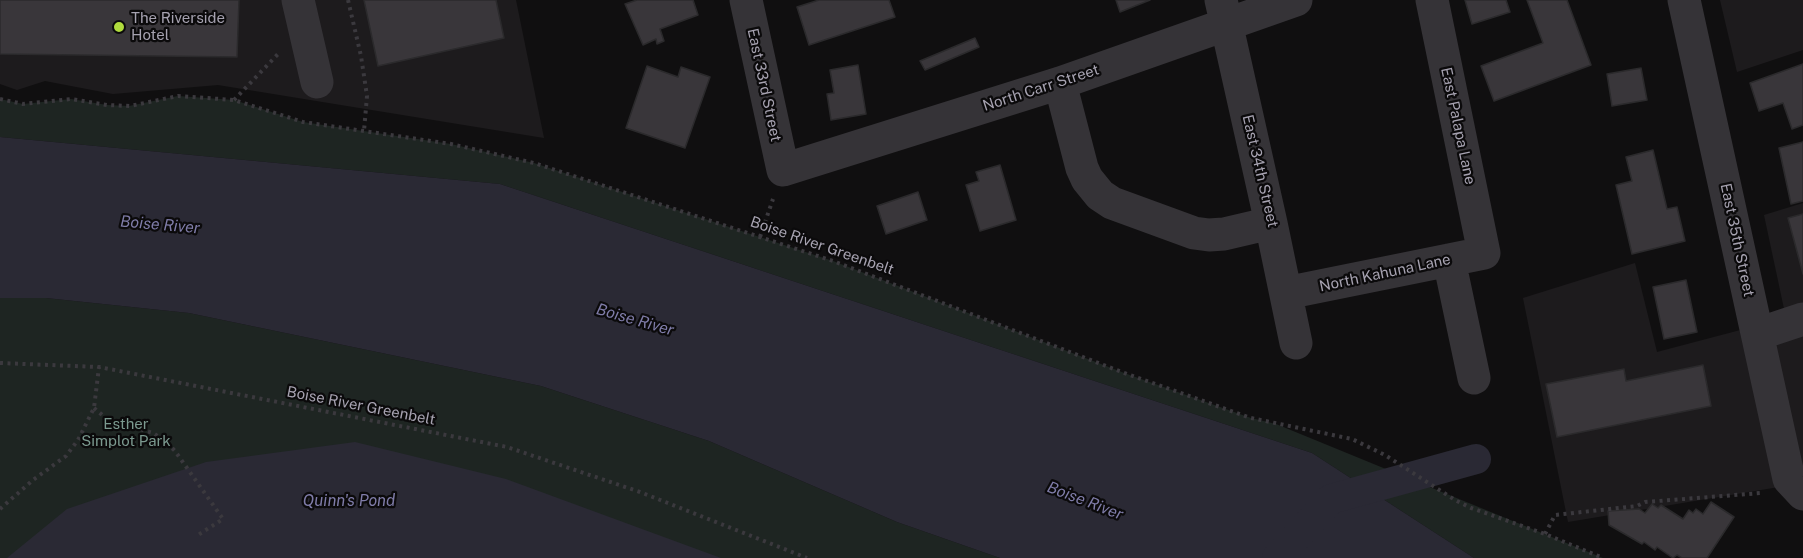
<!DOCTYPE html>
<style>
body{margin:0}
canvas{display:block;background:#100f10}
</style>
<canvas width="1803" height="558"></canvas>
<script>
const context = document.querySelector('canvas').getContext('2d');
context.lineJoin = 'round';
function paint(path, color) { context.fillStyle = color; context.fill(path, 'evenodd'); }
const poly = rows => new Path2D(rows.map(r => 'M' + r).join(''));
function trace(path, color, width, dash) { context.strokeStyle = color; context.lineWidth = width; context.lineCap = dash ? 'butt' : 'round'; context.setLineDash(dash || []); context.stroke(path); }
function label(font, color, halo, rows, align = 'center') {
  context.font = font + ' "Public Sans",sans-serif'; context.lineWidth = 4.5; context.setLineDash([]); context.textBaseline = 'middle'; context.strokeStyle = halo; context.fillStyle = color; for (const [text, x, y, turn = 0] of rows) {
    context.save(); context.translate(x, y); context.rotate((+turn || 0) * Math.PI / 180); context.textAlign = isNaN(turn) ? turn : align; if (halo) context.strokeText(text, 0, 0); context.fillText(text, 0, 0); context.restore();
  }
}
paint(poly([
 [0,0,516,0,544,138,218,85,113,94,45,81,17,90,0,84],
 [1720,0,1803,0,1803,50,1737,72],
 [1803,203,1803,483,1568,522,1523,298,1635,263,1657,352,1786,318,1764,215]
]), '#1d1b1d');
paint(poly([
 [178,96,234,100,303,122,451,144,534,163,833,261,1127,374,1251,418,1276,424,1603,558,1474,558,1312,453,500,184,0,137,0,99,23,104,71,99,107,105,129,106],
 [0,298,46,298,189,313,541,386,709,441,897,522,1000,558,0,558]
]), '#1e2522');
paint(poly([
 [0,137,500,184,1312,453,1474,558,1000,558,897,522,709,441,541,386,189,313,46,298,0,298],
 [355,442,506,479,721,558,7,558,67,509,206,462]
]), '#2a2934');
trace(poly([
 [1277,558,1331,499,1476,459]
]), '#2a2934', 30);
const building = poly([
 [0,0,239,0,237,57,0,54,0,0],
 [364,0,496,0,504,38,378,66,364,0],
 [637,0,693,0,698,15,660,29,664,41,657,44,656,39,643,45,625,4,637,0],
 [819,0,889,0,895,17,809,45,797,7,819,0],
 [1116,0,1150,0,1120,12,1116,0],
 [1465,0,1506,0,1510,12,1472,24,1465,0],
 [1527,0,1567,0,1591,65,1494,101,1481,66,1543,43,1527,0],
 [975,38,979,47,925,70,920,61,975,38],
 [1803,64,1803,125,1792,129,1783,103,1759,111,1750,83,1803,64],
 [858,65,866,114,831,120,827,94,834,93,830,70,858,65],
 [647,66,678,77,681,67,710,77,685,148,626,128,647,66],
 [1641,68,1647,100,1612,106,1607,74,1641,68],
 [1803,142,1803,201,1791,204,1779,148,1803,142],
 [1653,150,1667,209,1677,207,1685,241,1632,254,1616,185,1632,181,1626,157,1653,150],
 [1000,165,1016,220,980,231,966,185,979,181,976,172,1000,165],
 [918,192,927,220,886,234,877,206,918,192],
 [1803,214,1803,274,1788,218,1803,214],
 [1686,280,1697,332,1664,339,1653,287,1686,280],
 [1703,365,1711,406,1557,437,1546,384,1624,369,1626,381,1703,365],
 [1711,502,1734,517,1707,558,1682,558,1677,555,1673,558,1657,547,1655,550,1644,542,1642,544,1609,525,1608,511,1639,509,1645,513,1652,504,1658,508,1661,505,1683,519,1689,510,1693,513,1696,509,1703,514,1711,502]
]);
paint(building, '#39363a');
trace(building, '#2b2a2c', 1.5);
trace(poly([
 [348,0,361,56,367,96,364,131],
 [0,99,23,104,71,99,107,105,130,106,178,96,234,100,303,122,451,144,534,163,833,261,1127,374,1251,418,1352,439,1385,455,1455,500,1471,508,1545,534,1603,558],
 [234,100,279,53],
 [760,237,773,199],
 [0,363,99,367,507,447,640,492,807,558],
 [94,408,108,420,153,433,165,441,175,451,223,519,198,535],
 [0,509,33,480,66,456,78,440,94,408,99,367],
 [1545,534,1555,515,1637,506,1645,502,1761,493]
]), '#3b393e', 4, [3, 4.5]);
trace(poly([
 [298,0,317,82],
 [746,0,783,170,1060,83,1296,0],
 [1221,0,1271,223,1296,343],
 [1684,0,1789,479,1803,494],
 [1060,83,1082,168,1087,179,1100,195,1112,203,1194,233,1209,235,1224,234,1271,223],
 [1449,260,1474,378],
 [1286,293,1484,253,1432,0],
 [1758,334,1803,319]
]), '#353337', 33);
for (const [x, y, r, color] of [
 [119,27,6,"#b0db3d"]
]) { const dot = new Path2D(); dot.arc(x, y, r, 0, 2 * Math.PI); context.fillStyle = color; context.fill(dot); trace(dot, '#0b0a0b', 2); }
label('15px', '#a6a2b0', '#0b0a0b', [
 ["The Riverside",131,18],
 ["Hotel",131,35]
], 'left');
label('15px', '#a6a2b0', '#0b0a0b', [
 ["East 33rd Street",764,85,78],
 ["North Carr Street",1041,88,-18],
 ["East Palapa Lane",1458,126,78],
 ["East 34th Street",1260,171,77],
 ["East 35th Street",1737,240,78],
 ["Boise River Greenbelt",822,246,19],
 ["North Kahuna Lane",1385,273,-12],
 ["Boise River Greenbelt",361,406,11]
]);
label('15px', '#7b998f', '#0b0a0b', [
 ["Esther",126,424],
 ["Simplot Park",126,441]
]);
label('italic 16px', '#7f7ca8', '#0b0a0b', [
 ["Boise River",160,225,5],
 ["Boise River",635,320,16],
 ["Quinn's Pond",349,501],
 ["Boise River",1085,501,21]
]);
</script>
